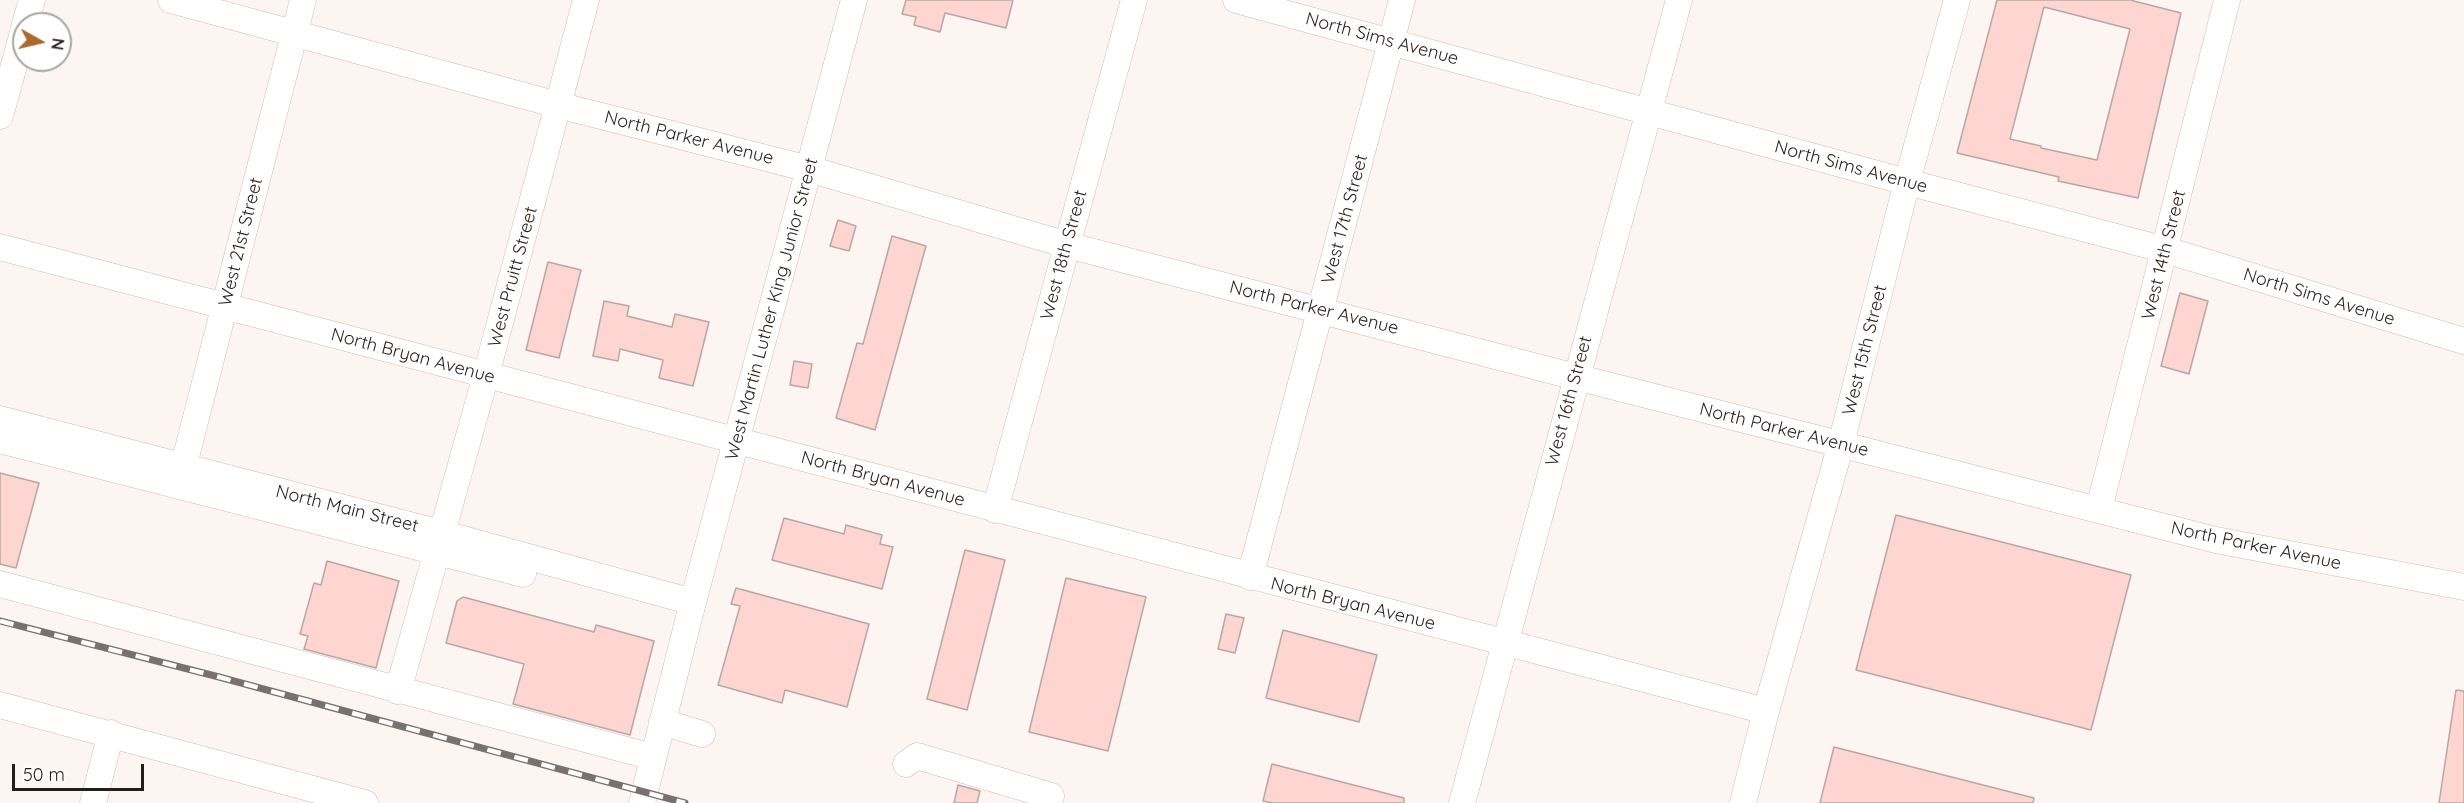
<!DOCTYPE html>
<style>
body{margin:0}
#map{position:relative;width:2464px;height:803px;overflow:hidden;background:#fdf5f1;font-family:Quicksand,sans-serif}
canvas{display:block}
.north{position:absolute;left:12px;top:12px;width:60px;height:60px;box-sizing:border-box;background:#fff;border:2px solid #a7a5a4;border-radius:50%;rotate:98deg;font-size:16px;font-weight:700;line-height:24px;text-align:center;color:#231e1b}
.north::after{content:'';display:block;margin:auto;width:21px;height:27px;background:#a96931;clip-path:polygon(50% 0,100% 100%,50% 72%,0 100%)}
.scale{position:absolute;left:12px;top:764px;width:132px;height:27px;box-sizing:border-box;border:3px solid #231e1b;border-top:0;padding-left:8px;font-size:18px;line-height:21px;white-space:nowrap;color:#231e1b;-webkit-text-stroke:4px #fff;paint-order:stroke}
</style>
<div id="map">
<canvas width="2464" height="803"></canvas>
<div class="north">N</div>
<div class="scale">50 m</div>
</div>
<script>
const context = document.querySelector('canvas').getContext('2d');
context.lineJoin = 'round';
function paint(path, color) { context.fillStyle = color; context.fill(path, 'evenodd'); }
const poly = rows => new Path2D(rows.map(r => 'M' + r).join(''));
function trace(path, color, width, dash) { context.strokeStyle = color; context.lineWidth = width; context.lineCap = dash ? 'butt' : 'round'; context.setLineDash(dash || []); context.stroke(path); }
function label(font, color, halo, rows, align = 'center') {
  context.font = font + ' Quicksand,sans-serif'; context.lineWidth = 4.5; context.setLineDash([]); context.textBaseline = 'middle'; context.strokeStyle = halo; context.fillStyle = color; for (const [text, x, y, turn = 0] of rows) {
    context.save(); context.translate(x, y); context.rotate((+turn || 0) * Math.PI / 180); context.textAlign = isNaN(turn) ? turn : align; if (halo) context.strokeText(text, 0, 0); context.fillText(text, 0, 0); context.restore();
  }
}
const building = poly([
 [906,0,1013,0,1006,28,945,13,940,32,914,25,916,17,902,14,906,0],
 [1997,0,2130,0,2181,13,2138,198,2058,181,2059,177,1957,153,1997,0],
 [2044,7,2130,29,2097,160,2041,148,2041,146,2010,139,2044,7],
 [838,220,856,226,849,251,830,246,838,220],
 [892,236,926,246,875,430,836,418,857,343,863,344,892,236],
 [548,262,581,270,559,358,526,350,548,262],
 [2180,293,2208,301,2189,374,2161,366,2180,293],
 [604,301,629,306,627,316,672,327,675,314,709,322,693,386,659,378,663,360,620,349,618,361,593,356,604,301],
 [794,361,812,364,808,388,790,385,794,361],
 [0,473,39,483,16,568,0,564,0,473],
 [1896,515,2131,575,2091,730,1856,670,1896,515],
 [784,518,844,534,846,525,882,535,880,544,893,547,882,589,772,560,784,518],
 [965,550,1005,560,967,710,927,699,965,550],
 [327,561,399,581,376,668,304,649,308,636,300,634,314,583,321,585,327,561],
 [1066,578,1146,597,1108,751,1029,732,1066,578],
 [736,588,869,624,847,707,785,690,782,703,718,685,740,606,731,604,736,588],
 [463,597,594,632,596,625,654,641,630,735,513,704,524,664,446,643,457,601,463,597],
 [1226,614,1244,618,1235,653,1218,649,1226,614],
 [1283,630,1377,655,1359,722,1266,698,1283,630],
 [2456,690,2464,691,2464,803,2439,803,2456,690],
 [1834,747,2034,798,2033,803,1820,803,1834,747],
 [1272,764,1404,798,1404,803,1273,803,1263,801,1272,764],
 [958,785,980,791,977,803,954,803,958,785]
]);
paint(building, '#fed5d1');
trace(building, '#b7a8a6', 1.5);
const minor = poly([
 [171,0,558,105,809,169,1067,245,1576,377,2216,540,2464,587],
 [1236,0,1907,182,2166,250,2464,341],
 [25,24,32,0],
 [0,116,24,29],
 [0,247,1766,711],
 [0,419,441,533,693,602],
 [0,440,523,574],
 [179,484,303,0],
 [2099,509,2227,0],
 [995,510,1134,0],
 [1250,577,1402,0],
 [0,584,653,757],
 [398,691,486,375,586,0],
 [0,705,365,803],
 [662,722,702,734],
 [906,764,917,756,1051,796],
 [93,803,111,733],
 [642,803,693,602,854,0],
 [1462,803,1679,0],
 [1743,803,1766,711,1841,444,1907,182,1957,0]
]);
trace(minor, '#cbbfb7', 27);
trace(minor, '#fff', 26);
const rail = poly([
 [0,621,219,677,685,803]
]);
trace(rail, '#78716e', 7);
trace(rail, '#fff', 4.5, [14]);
label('18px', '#231e1b', '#fff', [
 ["North Sims Avenue",1382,39,15],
 ["North Parker Avenue",689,138,14],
 ["North Sims Avenue",1851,167,15],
 ["West 17th Street",1345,219,-75],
 ["West 21st Street",241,242,-76],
 ["West 18th Street",1064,255,-75],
 ["West 14th Street",2164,255,-76],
 ["West Pruitt Street",513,277,-75],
 ["North Sims Avenue",2319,297,17],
 ["North Parker Avenue",1314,308,14],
 ["West Martin Luther King Junior Street",772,309,-75],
 ["West 15th Street",1865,350,-76],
 ["North Bryan Avenue",413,356,15],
 ["West 16th Street",1569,401,-75],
 ["North Parker Avenue",1784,430,14],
 ["North Bryan Avenue",883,479,15],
 ["North Main Street",347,509,14],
 ["North Parker Avenue",2256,546,12],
 ["North Bryan Avenue",1353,604,14]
]);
</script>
